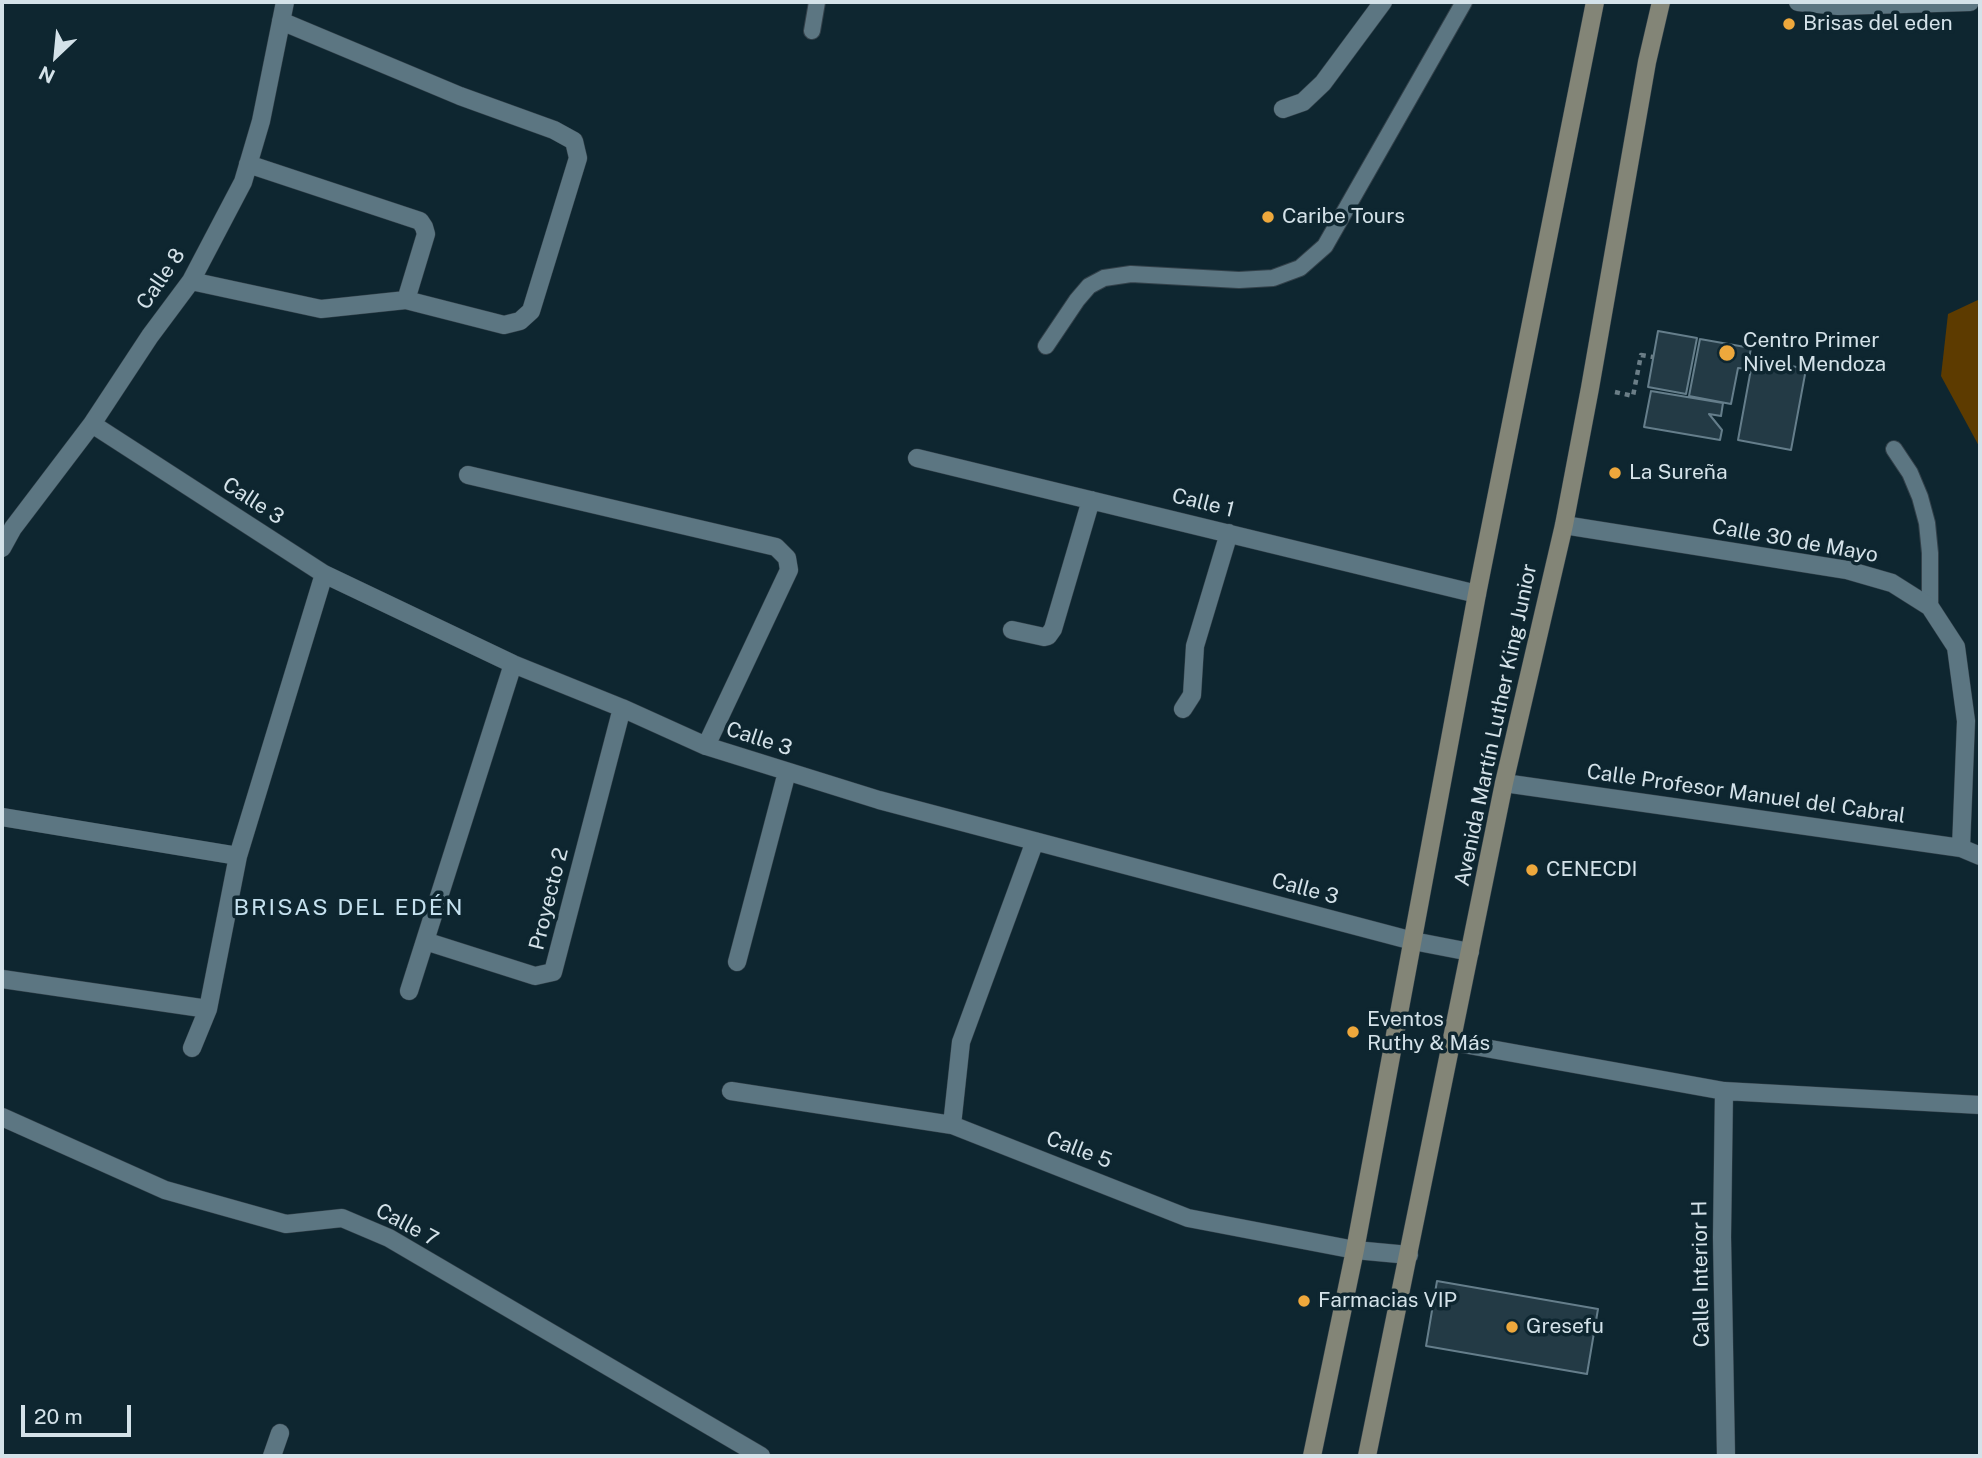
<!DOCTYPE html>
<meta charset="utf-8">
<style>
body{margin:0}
#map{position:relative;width:1982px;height:1458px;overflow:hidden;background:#0e2630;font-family:"Public Sans",sans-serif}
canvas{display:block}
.frame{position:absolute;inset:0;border:4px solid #d4e2e9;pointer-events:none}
.north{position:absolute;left:21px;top:21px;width:70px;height:70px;-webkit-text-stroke:5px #0e2630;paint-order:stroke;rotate:206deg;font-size:19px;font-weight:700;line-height:28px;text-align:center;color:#d4e2e9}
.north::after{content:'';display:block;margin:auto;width:24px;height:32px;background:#d4e2e9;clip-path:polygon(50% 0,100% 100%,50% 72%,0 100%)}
.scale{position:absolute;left:21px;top:1405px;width:110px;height:32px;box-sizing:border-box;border:4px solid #d4e2e9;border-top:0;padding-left:9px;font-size:21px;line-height:24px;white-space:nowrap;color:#d4e2e9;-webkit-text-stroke:5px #0e2630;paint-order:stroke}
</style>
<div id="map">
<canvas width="1982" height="1458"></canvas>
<div class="frame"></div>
<div class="north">N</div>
<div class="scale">20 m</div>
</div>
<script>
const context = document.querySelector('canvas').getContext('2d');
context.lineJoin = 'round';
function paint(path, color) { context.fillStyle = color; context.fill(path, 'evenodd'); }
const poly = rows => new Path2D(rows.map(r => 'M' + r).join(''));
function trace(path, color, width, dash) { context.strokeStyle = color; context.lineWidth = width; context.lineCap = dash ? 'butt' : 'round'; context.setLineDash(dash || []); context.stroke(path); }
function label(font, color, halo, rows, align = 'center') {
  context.font = font + ' "Public Sans",sans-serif'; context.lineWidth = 7; context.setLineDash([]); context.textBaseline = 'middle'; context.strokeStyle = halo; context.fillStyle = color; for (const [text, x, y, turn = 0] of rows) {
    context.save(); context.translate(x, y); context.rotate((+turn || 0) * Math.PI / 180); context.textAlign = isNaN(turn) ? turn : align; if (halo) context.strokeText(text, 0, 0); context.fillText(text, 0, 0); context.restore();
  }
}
paint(poly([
 [1980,299,1980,448,1941,376,1948,314]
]), '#5d3b00');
const building = poly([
 [1658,331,1697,338,1686,394,1648,387,1658,331],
 [1700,339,1751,348,1747,369,1738,368,1731,404,1689,396,1700,339],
 [1753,358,1806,369,1791,450,1738,440,1753,358],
 [1651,391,1723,403,1721,416,1709,414,1722,430,1720,440,1644,427,1651,391],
 [1437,1281,1598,1309,1587,1374,1426,1346,1437,1281]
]);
paint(building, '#233a45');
trace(building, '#657e8b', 2);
const service = poly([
 [812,31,817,2],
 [1046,346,1077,300,1089,286,1104,278,1131,274,1239,280,1273,278,1300,268,1325,246,1464,2],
 [1894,449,1910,473,1920,497,1927,523,1930,553,1930,607]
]);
const minor = poly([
 [1283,109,1303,102,1323,83,1383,2],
 [248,164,420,221,424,227,426,234,406,300],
 [191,281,321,309,406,300,504,325,520,321,531,311,578,158,574,141,554,130,460,96,281,21],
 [92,424,324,574,513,664,622,708,706,746,879,800,1413,941,1470,952],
 [917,458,1477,594],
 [468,475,776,547,787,558,789,570,706,746],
 [1564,525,1847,570,1892,583,1930,607,1956,647,1966,721,1961,848],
 [2,548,13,528,92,424,150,336,191,281,243,182,261,121,285,2],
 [1012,630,1044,637,1048,636,1053,629,1091,500],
 [1183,709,1192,695,1195,646,1229,533],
 [1504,783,1961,848,1980,856],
 [2,817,238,856],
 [425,941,535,976,553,972,622,708],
 [737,962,787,772],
 [2,979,208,1009],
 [409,991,513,664],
 [1452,1042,1724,1091,1980,1105],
 [192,1048,208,1009,238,856,324,574],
 [731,1091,952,1125,1188,1218,1355,1250,1409,1255],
 [1724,1091,1722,1237,1726,1456],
 [2,1117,165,1190,286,1224,342,1218,389,1238,761,1456],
 [952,1125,961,1042,1035,841],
 [272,1456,280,1433]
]);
const tertiary = poly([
 [1798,2,1838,6,1970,2]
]);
const secondary = poly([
 [1312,1456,1355,1250,1477,594,1595,2],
 [1367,1456,1504,783,1564,525,1590,388,1647,62,1661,2]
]);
trace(service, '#33414a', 18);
trace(minor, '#33414a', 19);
trace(tertiary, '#33414a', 19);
trace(secondary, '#33414a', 19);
trace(poly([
 [1615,392,1633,396,1641,355,1653,357]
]), '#6b7e87', 4.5, [5, 5]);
trace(service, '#5c7682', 16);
trace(minor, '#5c7682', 18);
trace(tertiary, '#5c7682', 18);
trace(secondary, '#838577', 18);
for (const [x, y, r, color] of [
 [1789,24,7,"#eea83c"],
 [1268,217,7,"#eea83c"],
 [1727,353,9,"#eea83c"],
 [1615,473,7,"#eea83c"],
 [1532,870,7,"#eea83c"],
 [1353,1032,7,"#eea83c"],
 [1304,1301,7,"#eea83c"],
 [1512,1327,7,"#eea83c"]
]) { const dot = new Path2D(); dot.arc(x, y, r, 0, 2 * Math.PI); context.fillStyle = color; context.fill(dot); trace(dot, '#0e2630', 2.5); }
label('21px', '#d4e2e9', '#0e2630', [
 ["Brisas del eden",1803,24],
 ["Caribe Tours",1282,217],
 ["Centro Primer",1743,341],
 ["Nivel Mendoza",1743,365],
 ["La Sureña",1629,473],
 ["CENECDI",1546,870],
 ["Eventos",1367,1020],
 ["Ruthy & Más",1367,1044],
 ["Farmacias VIP",1318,1301],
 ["Gresefu",1526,1327]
], 'left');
label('21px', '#d4e2e9', '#0e2630', [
 ["Calle 8",161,279,-56],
 ["Calle 3",253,501,33],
 ["Calle 1",1203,503,14],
 ["Calle 30 de Mayo",1795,541,10],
 ["Avenida Martín Luther King Junior",1496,725,-78],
 ["Calle 3",759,739,18],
 ["Calle Profesor Manuel del Cabral",1746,794,8],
 ["Calle 3",1305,889,15],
 ["Proyecto 2",549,899,-76],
 ["Calle 5",1079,1150,21],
 ["Calle 7",407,1225,28],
 ["Calle Interior H",1701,1274,-91]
]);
context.letterSpacing = '2px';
label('23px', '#c5e1ef', '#0e2630', [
 ["BRISAS DEL EDÉN",349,908]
]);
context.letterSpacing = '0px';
</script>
